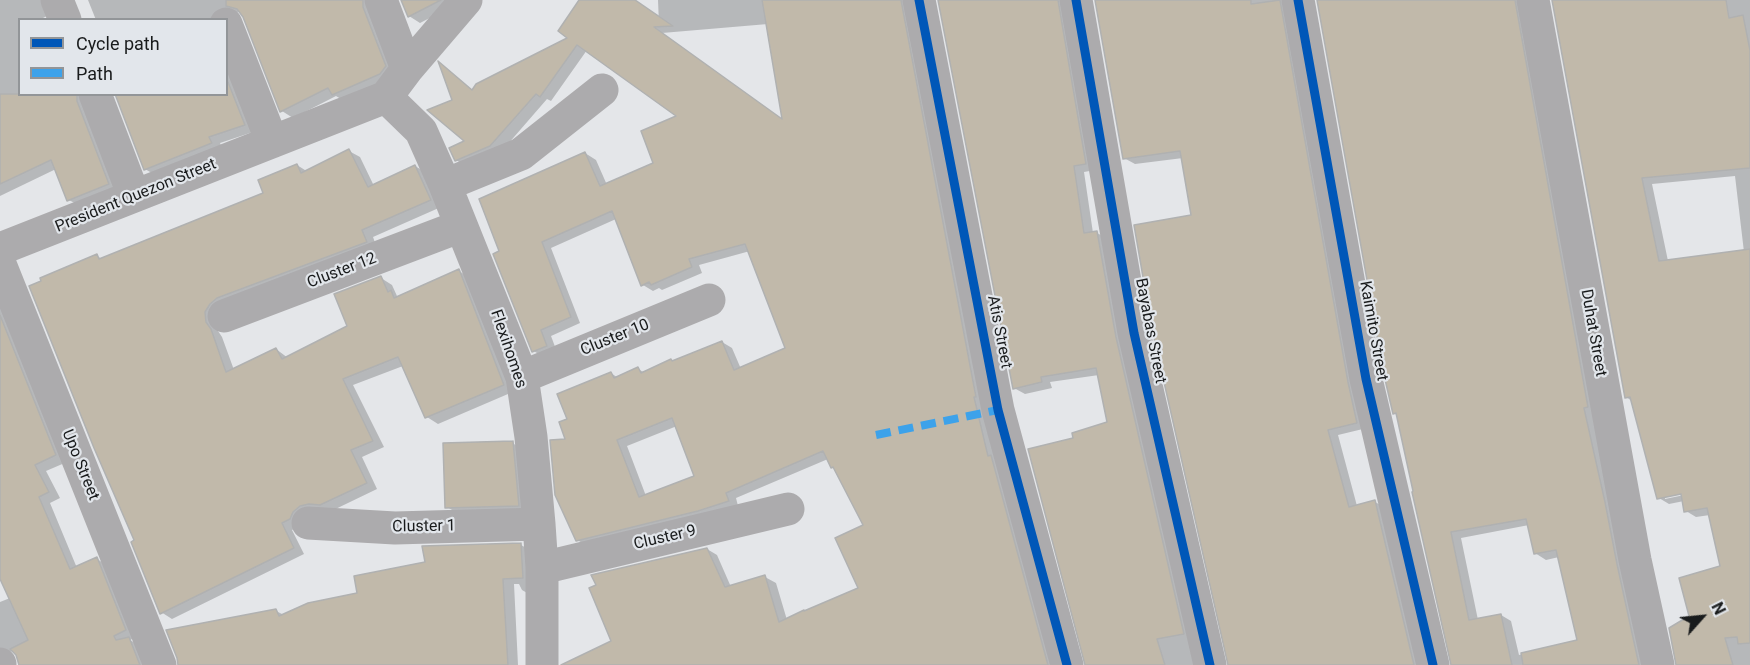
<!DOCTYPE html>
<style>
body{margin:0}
#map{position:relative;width:1750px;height:665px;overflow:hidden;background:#e4e6e9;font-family:Roboto,sans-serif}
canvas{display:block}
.legend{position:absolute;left:18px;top:18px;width:210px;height:78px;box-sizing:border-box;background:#e2e6eb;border:2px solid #929598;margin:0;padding:8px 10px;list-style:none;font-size:18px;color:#191b1c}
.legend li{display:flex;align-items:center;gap:12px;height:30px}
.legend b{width:30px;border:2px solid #929598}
.north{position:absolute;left:1672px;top:587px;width:60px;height:60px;-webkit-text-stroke:4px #e2e6eb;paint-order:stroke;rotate:63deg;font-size:16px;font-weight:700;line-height:24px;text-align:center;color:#191b1c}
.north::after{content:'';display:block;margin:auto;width:21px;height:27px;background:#191b1c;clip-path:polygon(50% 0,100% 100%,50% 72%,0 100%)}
</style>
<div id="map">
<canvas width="1750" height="665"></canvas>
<ul class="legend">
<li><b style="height:8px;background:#0057b8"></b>Cycle path</li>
<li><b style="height:8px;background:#3da2ea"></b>Path</li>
</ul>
<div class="north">N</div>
</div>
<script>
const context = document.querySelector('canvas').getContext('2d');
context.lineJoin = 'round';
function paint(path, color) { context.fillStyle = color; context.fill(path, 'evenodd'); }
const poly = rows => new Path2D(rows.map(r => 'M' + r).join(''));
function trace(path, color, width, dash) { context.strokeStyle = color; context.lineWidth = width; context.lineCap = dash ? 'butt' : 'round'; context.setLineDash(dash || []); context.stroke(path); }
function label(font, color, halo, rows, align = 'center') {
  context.font = font + ' Roboto,sans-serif'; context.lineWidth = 4.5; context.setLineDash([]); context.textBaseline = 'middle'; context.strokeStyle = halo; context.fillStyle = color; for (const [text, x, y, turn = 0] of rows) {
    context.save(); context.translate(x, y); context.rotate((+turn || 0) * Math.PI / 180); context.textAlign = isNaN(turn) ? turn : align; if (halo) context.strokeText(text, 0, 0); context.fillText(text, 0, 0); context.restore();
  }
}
paint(poly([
 [0,0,52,0,51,14,39,20,20,20,20,94,89,94,120,191,80,206,69,200,56,169,0,196],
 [88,0,375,0,397,73,344,101,336,96,293,118,282,111,241,12,231,13,223,20,96,20],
 [403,0,458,0,453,6,420,23,409,16],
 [580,0,621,0,659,25,658,0,912,0,1056,665,562,665,613,642,707,549,717,555,731,587,765,577,776,583,787,620,861,589,865,526,836,469,832,467,828,459,736,498,738,506,588,546,577,540,567,441,569,420,611,373,618,378,638,369,645,373,722,342,732,348,741,369,787,349,750,251,699,265,702,273,662,290,659,288,653,291,643,285,616,219,551,248,580,323,551,336,557,352,544,358,534,351,495,255,501,252,585,153,596,160,607,185,655,164,679,116,587,50,551,101,547,99,501,152,466,166,456,160,467,142,441,65,450,71,450,74,476,96,570,38],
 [768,24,784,121,662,33],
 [677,426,696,477,646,496,627,446],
 [940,0,1069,0,1095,170,1084,172,1093,233,1097,233,1108,239,1199,665,1087,665,1075,439,1109,423,1099,375,1050,382,1052,388,1025,394,1014,388],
 [1097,0,1291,0,1367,428,1338,435,1357,506,1375,502,1386,508,1422,665,1230,665,1193,217,1183,158,1135,164,1124,158],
 [1319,0,1526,0,1647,665,1453,665,1398,415,1395,413],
 [1529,525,1535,553,1546,560,1559,557,1579,641,1519,655,1511,621,1501,615,1478,620,1461,538],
 [1554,0,1750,0,1750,665,1678,665,1691,617,1722,567,1710,515,1696,517,1686,511,1684,501,1669,504,1659,498,1632,401,1626,397],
 [1735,176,1744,252,1668,261,1652,184],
 [1688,491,1689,494,1665,499,1665,496],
 [226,56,256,131,220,143,223,150,157,176,145,169,226,94],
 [349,151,360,157,374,186,415,166,427,173,441,207,373,237,377,248,216,319,218,331,222,337,234,370,276,349,288,358,349,327,381,278,392,285,397,296,400,297,459,271,470,278,515,391,438,424,427,417,403,366,353,385,384,447,362,457,377,489,292,530,304,554,172,619,161,612,136,541,97,256,102,259,265,194,297,165,308,172],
 [0,305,67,462,46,471,60,498,50,503,77,568,97,559,108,566,137,637,130,640,140,646,148,665,20,665,17,653,13,651,2,654,0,656,0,602,10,598,0,575],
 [512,443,525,450,531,512,459,514,447,507],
 [521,545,532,551,534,597,522,590,519,584,514,584,518,665,180,665,276,611,284,615,359,594]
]), '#0003');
const building = poly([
 [226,0,363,0,363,7,386,66,380,74,332,95,328,88,280,112,243,17,237,9,226,6,226,0],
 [401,0,441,0,408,17,401,0],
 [579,0,635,0,673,26,654,27,782,119,762,0,901,0,976,397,974,397,988,456,991,455,1048,665,561,665,611,641,589,588,596,585,591,575,707,548,725,587,765,575,779,622,804,610,804,611,858,588,835,538,863,525,833,467,831,468,823,451,726,493,729,501,698,511,576,541,555,495,550,440,565,439,559,422,567,419,557,394,611,372,614,378,638,367,641,373,671,359,672,361,722,341,734,370,785,348,745,244,689,259,692,267,651,285,649,282,641,286,612,211,542,242,571,317,541,330,547,346,532,352,493,254,499,251,479,199,585,152,600,186,653,163,641,131,676,116,577,45,540,97,536,94,490,146,455,161,449,148,464,141,427,110,452,100,438,61,472,90,476,84,567,38,558,31,579,0],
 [672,418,694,476,639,497,617,440,672,418],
 [938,0,1058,0,1086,164,1074,166,1084,233,1097,231,1116,337,1184,634,1157,639,1165,665,1085,665,1028,449,1073,438,1072,433,1107,422,1096,368,1041,377,1042,382,1013,389,938,0],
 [1095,0,1251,0,1251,4,1280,0,1348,382,1357,423,1328,430,1349,507,1375,500,1414,665,1228,665,1152,329,1134,225,1191,215,1180,151,1123,159,1095,0],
 [1317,0,1515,0,1588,407,1584,408,1605,502,1617,564,1639,665,1523,665,1521,653,1577,640,1556,550,1534,554,1526,519,1451,532,1469,620,1501,614,1512,665,1451,665,1412,492,1413,491,1396,413,1393,414,1384,375,1317,0],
 [1552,0,1726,0,1729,18,1743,15,1750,50,1750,168,1642,178,1659,261,1750,249,1750,643,1738,644,1737,637,1725,638,1733,665,1676,665,1669,628,1689,616,1679,578,1720,566,1707,508,1684,512,1681,494,1657,499,1630,397,1625,398,1552,0],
 [226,77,245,125,209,137,212,143,144,170,115,94,226,94,226,77],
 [0,94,77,94,77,101,109,184,67,201,51,160,0,184,0,94],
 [349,149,368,187,415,165,431,200,362,230,367,242,217,298,210,304,205,312,206,322,211,329,226,372,276,348,282,359,347,326,334,294,381,276,388,292,391,290,394,298,459,269,504,385,425,418,398,357,343,379,373,441,351,450,367,483,320,505,309,504,300,506,293,512,290,519,282,523,294,548,160,614,131,542,134,540,94,448,29,286,41,281,40,278,97,254,99,259,263,193,258,180,297,164,301,173,349,149],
 [0,315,56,455,35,465,49,492,39,497,70,569,97,557,126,630,114,636,116,640,129,637,140,665,19,665,16,655,10,649,28,640,0,579,0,315],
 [513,441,519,506,445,508,443,443,513,441],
 [521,543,523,578,503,579,508,665,178,665,177,658,166,630,276,609,279,616,308,603,357,593,354,576,425,562,422,546,521,543]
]);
paint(building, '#c1b9aa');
trace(building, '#b0b1b1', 1.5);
trace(poly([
 [57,0,65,20],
 [381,0,407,69],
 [919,0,998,410,1067,665],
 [1076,0,1134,333,1210,665],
 [1298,0,1366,379,1433,665],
 [1533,0,1635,560,1658,665],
 [226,24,272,142],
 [95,94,134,196],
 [386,97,421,131,445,185,522,377,531,437,539,524,542,568,542,665],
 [445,185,521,154,602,90],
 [0,249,386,97,407,69,466,0],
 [0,264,160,665],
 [224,316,461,226],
 [522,377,709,300],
 [308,523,395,528,539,524],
 [542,568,788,509],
 [0,664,0,665]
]), '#acabad', 33);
trace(poly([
 [876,435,998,410]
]), '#3da2ea', 8, [15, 8]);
trace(poly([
 [919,0,998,410,1067,665],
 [1076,0,1134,333,1210,665],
 [1298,0,1366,379,1433,665]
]), '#0057b8', 9);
label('16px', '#191b1c', '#e2e6eb', [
 ["President Quezon Street",136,196,-22],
 ["Cluster 12",342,271,-21],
 ["Bayabas Street",1150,331,79],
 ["Kaimito Street",1373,331,80],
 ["Atis Street",999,332,79],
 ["Duhat Street",1593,333,80],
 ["Cluster 10",615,338,-22],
 ["Flexihomes",508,349,71],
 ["Upo Street",80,465,68],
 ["Cluster 1",424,527,-1],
 ["Cluster 9",665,538,-13]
]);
</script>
